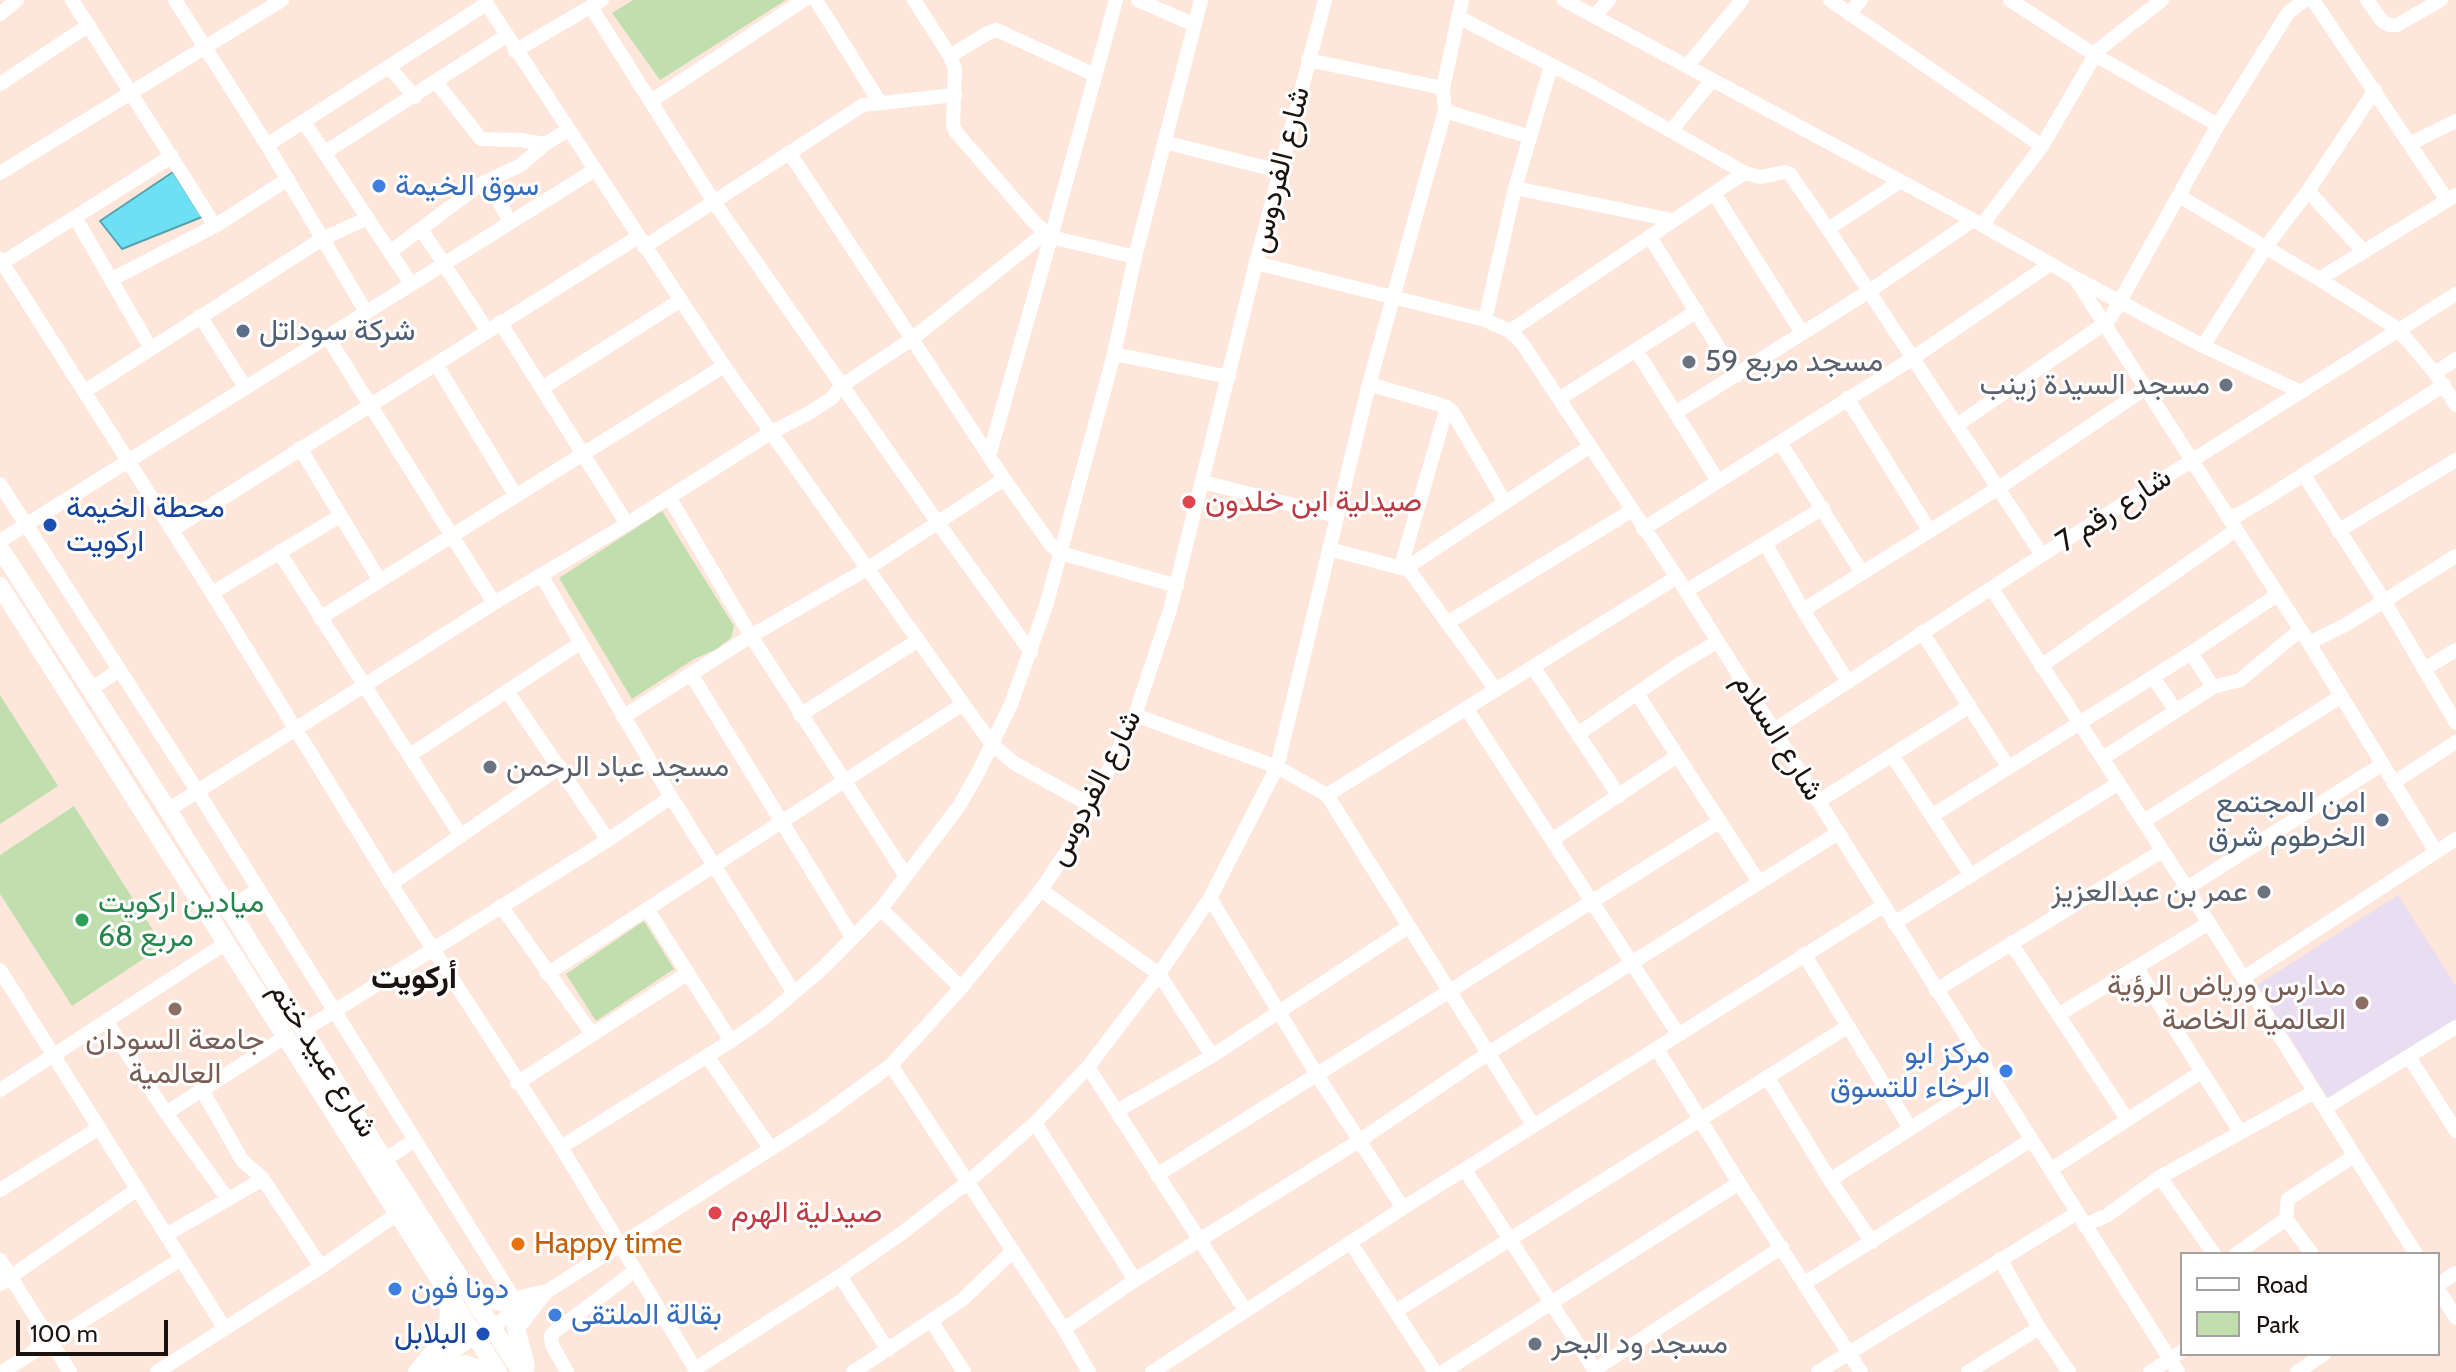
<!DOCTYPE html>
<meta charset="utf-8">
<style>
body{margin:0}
#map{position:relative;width:2456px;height:1372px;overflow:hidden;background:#ffe6db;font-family:Cabin,sans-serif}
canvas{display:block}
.legend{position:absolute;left:2180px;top:1252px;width:260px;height:104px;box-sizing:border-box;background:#fff;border:2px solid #a4a19f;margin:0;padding:10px 14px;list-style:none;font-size:24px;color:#1b130f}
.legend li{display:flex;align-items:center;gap:16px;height:40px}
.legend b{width:40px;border:2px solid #a4a19f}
.scale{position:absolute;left:16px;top:1320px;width:152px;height:36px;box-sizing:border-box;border:4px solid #1b130f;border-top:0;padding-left:10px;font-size:24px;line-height:28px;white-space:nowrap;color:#1b130f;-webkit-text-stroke:6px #fff;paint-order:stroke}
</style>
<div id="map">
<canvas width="2456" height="1372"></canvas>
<ul class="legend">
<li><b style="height:10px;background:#fff"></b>Road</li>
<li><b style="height:22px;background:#c1deae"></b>Park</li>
</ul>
<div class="scale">100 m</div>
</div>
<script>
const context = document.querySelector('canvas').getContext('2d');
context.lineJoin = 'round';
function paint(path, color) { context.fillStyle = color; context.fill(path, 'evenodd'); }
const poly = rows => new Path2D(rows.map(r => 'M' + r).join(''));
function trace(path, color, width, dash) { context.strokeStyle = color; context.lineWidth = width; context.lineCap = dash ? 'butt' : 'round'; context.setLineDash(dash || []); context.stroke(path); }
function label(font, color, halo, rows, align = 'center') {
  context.font = font + ' Cabin,Vazirmatn,sans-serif'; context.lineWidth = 6; context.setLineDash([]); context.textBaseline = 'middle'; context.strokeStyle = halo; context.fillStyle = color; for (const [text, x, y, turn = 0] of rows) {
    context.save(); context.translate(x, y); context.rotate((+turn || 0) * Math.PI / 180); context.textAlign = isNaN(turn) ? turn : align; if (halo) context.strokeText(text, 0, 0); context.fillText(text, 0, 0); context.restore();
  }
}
paint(poly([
 [2398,895,2456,986,2456,1021,2330,1101,2257,985]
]), '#e8ddf1');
paint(poly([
 [633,0,786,0,660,80,612,13],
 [662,511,734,626,731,638,715,650,694,659,632,699,559,578],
 [0,695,58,786,0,824],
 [74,806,163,946,72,1006,0,894,0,855],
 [644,921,674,969,596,1021,566,974]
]), '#c1deae');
const water = poly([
 [173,172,202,217,122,249,100,221,173,172]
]);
paint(water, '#6de0f3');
trace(water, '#54a2af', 2);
trace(poly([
 [72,0,215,226],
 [175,0,267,145,366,312],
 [484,0,724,366,981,729,993,745,1014,763,1092,806],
 [816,0,879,101],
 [914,0,950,56,955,69,953,125,956,132,1033,221,1051,237,1116,0],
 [1138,0,1195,25],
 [1564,0,1982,225,2075,278,2309,643,2436,852],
 [1830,0,2042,146],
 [2010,0,2095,55,2218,125],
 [2313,0,2447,200],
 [2367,0,2383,22,2390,25,2397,25,2441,0],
 [591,7,714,202,938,523,1031,652],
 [0,14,17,0],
 [1849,14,1861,0],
 [1595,15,1609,0],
 [1458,17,1590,85,1745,173],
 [515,51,602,0],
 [950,56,988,33,997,30,1095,75],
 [1308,60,1443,88],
 [1687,66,1742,0],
 [389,67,415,97],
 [436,82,481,139,521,140,545,144],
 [0,84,89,25],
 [651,101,804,0],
 [1445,111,1530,137],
 [304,122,411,284],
 [1671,131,1712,80],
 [1164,142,1279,171],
 [2411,143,2456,121],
 [267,145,486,4],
 [789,152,1004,479,1051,545,1061,553,1177,586],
 [324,153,506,36],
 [0,173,282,0],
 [481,184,486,185,498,200,510,222],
 [1515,188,1672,220],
 [2308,191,2364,252],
 [1714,193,1802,333],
 [2179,196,2319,279,2398,329,2435,373,2456,405],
 [75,217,151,349],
 [1982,225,2042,146,2098,50,2162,0],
 [421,229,487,330],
 [1828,229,1901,181],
 [1650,237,1736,376],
 [644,247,863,105,955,95],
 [390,252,481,184,521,165,545,144,568,130],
 [0,259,212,593,391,884,561,1147,697,1372],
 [2,263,172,156],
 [1256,263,1485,320,1510,331,1522,343,1686,591,2178,1372],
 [112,279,215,226,288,179],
 [2319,279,2456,195],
 [2079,280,2203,346,2301,392],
 [200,316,245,387],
 [1485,320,1515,188,1551,66],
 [500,322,627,524],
 [1510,331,1732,181,1745,173,1760,177,1785,172,1790,174,1828,229,2042,555],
 [327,336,494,603],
 [2203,346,2265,248,2308,191,2375,90],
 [1636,350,1718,481],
 [1114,354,1229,377],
 [436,364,516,496],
 [2435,373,2456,359],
 [1369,384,1441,405,1452,411,1504,501],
 [542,388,681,300],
 [85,391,322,239,368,218],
 [1847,398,1929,530],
 [1559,399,1697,311],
 [1675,413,1868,292,1972,221],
 [1957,425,2104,324,2111,317,2218,125,2288,13,2305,0],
 [1780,442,1862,573],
 [300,448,380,581],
 [989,456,1051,237,1135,257],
 [2304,475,2383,599,2456,723],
 [1203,482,1336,516],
 [0,484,198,792,516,1302],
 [669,497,751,636,906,876],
 [2227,516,2238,515,2265,499,2444,385],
 [1643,529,1913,358,2050,264],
 [172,530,638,237],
 [2338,531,2456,460],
 [0,541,593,171],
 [1765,543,1803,610,1848,682],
 [1329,549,1409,570,1496,690],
 [279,552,461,836],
 [1401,566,1447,407],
 [1406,568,1589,447],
 [541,575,671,797,794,993],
 [1992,589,2187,888,2416,1254],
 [1686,591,1823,508],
 [212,593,340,516],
 [1803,610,2000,487,2146,388],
 [320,618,724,366],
 [1447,623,1631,511],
 [1922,632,2008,767],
 [2309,643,2347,624,2456,556],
 [2191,653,2213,687],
 [2041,666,2236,530],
 [1533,667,1619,796],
 [2424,669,2456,650],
 [691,674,853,938],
 [2153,677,2176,711],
 [90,690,119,670],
 [507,691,608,840],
 [1638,695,1759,882],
 [1466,708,1678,1034],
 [800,715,917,641],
 [1135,715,1277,767,1327,795,1533,1125],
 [623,717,751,636,867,569,1004,479],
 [1774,730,2042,555,2456,294],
 [1578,734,1678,665,1717,642],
 [410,755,580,643],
 [1892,755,1971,876],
 [2103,758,2213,687,2240,680,2299,631],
 [2393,783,2456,742],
 [1327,795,1677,577],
 [1819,801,1970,706],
 [168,810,494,603,627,524,770,433,809,413,832,398,841,386,912,339,1045,233],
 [1933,815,2191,653,2277,595],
 [2144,821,2340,697],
 [1552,840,1677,756],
 [391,884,560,767],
 [2187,888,2381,765],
 [1041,890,1159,974,1212,1056],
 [1210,898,1317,1075,1403,1208],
 [501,906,592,1034],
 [229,908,258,890],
 [647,909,731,1041],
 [881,909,961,988],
 [1894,923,2119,783],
 [2011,943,2127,1119],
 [1804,954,1910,1128],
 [2136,967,2240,1132],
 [0,970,225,1329],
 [547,974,963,704],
 [2243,978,2456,839],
 [1936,990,2162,851],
 [2058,1015,2209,923],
 [106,1021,166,1113,227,1198],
 [304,1030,608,840,671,797],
 [1657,1049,1739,1183,1861,1372],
 [707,1056,771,1149],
 [2409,1057,2456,1131],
 [891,1065,1064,1329,1089,1372],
 [1088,1067,1245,1310],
 [1767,1077,1830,1180,1872,1242],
 [517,1083,688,973],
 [0,1090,226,943],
 [202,1090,242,1160,263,1179,321,1267],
 [2325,1108,2456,1027],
 [1117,1111,1212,1056,1408,927],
 [166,1113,285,1037],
 [1035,1123,1135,1280],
 [561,1147,731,1041,767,1016,823,968,881,909,959,806,979,771,1011,704,1046,606,1114,354,1135,257,1201,0],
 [384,1160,415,1140],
 [1465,1170,1596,1372],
 [2050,1170,2201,1072],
 [1157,1175,1720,821],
 [2160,1177,2214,1254],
 [1830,1180,1991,1077],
 [0,1190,99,1128],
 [2084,1225,2106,1216,2160,1177,2314,1092],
 [166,1235,263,1179],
 [1350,1242,1435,1372],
 [2236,1254,2286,1219],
 [2312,1254,2286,1219,2288,1199,2354,1156],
 [2000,1259,2039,1328,2069,1372],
 [0,1260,70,1372],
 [840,1276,888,1350],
 [1805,1283,2031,1140],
 [0,1284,136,1190],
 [2438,1284,2456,1273],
 [2438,1289,2456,1318],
 [1396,1311,1847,1027],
 [932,1322,964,1372],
 [1064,1329,1135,1280,1359,1141,1487,1054,1838,833],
 [695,1369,840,1276,902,1233,968,1182,1035,1123,1088,1067,1159,974,1210,898,1277,767,1369,384,1445,111,1443,88,1462,0],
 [424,1370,819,1118,891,1065,961,988,1041,890,1075,839,1135,715,1170,610,1256,263,1325,0],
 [1594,1370,1782,1247],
 [2,1372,181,1259],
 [157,1372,321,1267,404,1209],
 [567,1372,552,1345,551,1336,554,1332,636,1270],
 [853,1372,962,1300,1013,1251],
 [1152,1372,1403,1208,1883,906],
 [1443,1372,1739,1183],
 [1818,1372,2077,1213],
 [1968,1372,2039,1328],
 [2150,1372,2182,1351],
 [2297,1372,2324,1354]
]), '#fff', 14);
trace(poly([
 [0,548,168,810,384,1160,521,1372],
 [0,586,498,1372],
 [467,1285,488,1298,505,1303,542,1294],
 [526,1366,516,1328,542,1294],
 [417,1372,447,1335,449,1311,446,1297],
 [429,1372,465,1364,486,1372]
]), '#fff', 18);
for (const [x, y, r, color] of [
 [379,186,8,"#3f7fe0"],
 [243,331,8,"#5c6f8a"],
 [1689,362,8,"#6b7280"],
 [2226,385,8,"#6b7280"],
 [1189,502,8,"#e0444e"],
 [50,525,8,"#1a4fb4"],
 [490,767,8,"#6b7280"],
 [2382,820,8,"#5c6f8a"],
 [2264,892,8,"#6b7280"],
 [82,920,8,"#2e9e5b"],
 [2362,1003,8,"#8d6e63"],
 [175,1009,8,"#8d6e63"],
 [2006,1071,8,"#3f7fe0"],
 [715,1213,8,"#e0444e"],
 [518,1244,8,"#e8710a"],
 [395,1289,8,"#3f7fe0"],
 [555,1315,8,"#3f7fe0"],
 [483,1334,8,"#1a4fb4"],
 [1535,1344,8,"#6b7280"]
]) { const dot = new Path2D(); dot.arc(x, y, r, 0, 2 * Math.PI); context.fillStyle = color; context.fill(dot); trace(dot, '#fff', 3); }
label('30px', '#1b130f', '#fff', [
 ["شارع الفردوس",1280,170,-76],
 ["شارع رقم 7",2114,510,-33],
 ["شارع السلام",1778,737,58],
 ["شارع الفردوس",1095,788,-63],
 ["شارع عبيد ختم",323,1060,58]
]);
label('30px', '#366cbe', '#fff', [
 ["سوق الخيمة",395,186],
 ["مركز ابو",1990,1054,"right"],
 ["الرخاء للتسوق",1990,1088,"right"],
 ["دونا فون",411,1289],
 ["بقالة الملتقى",571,1315]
], 'left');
label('30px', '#4e5e75', '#fff', [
 ["شركة سوداتل",259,331],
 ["امن المجتمع",2366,803,"right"],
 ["الخرطوم شرق",2366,837,"right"]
], 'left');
label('30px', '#5b616d', '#fff', [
 ["مسجد مربع 59",1705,362],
 ["مسجد السيدة زينب",2210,385,"right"],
 ["مسجد عباد الرحمن",506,767],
 ["عمر بن عبدالعزيز",2248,892,"right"],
 ["مسجد ود البحر",1551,1344]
], 'left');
label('30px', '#be3a42', '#fff', [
 ["صيدلية ابن خلدون",1205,502],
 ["صيدلية الهرم",731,1213]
], 'left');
label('30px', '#164399', '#fff', [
 ["محطة الخيمة",66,508],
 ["اركويت",66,542],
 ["البلابل",467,1334,"right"]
], 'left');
label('30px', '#27864d', '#fff', [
 ["ميادين اركويت",98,903],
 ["مربع 68",98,937]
], 'left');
label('30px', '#785e54', '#fff', [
 ["مدارس ورياض الرؤية",2346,986],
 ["العالمية الخاصة",2346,1020],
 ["جامعة السودان",175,1040,"center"],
 ["العالمية",175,1074,"center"]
], 'right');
label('30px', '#c56008', '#fff', [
 ["Happy time",534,1244]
], 'left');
label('bold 32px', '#1b130f', '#fff', [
 ["أركويت",414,979]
]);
</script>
